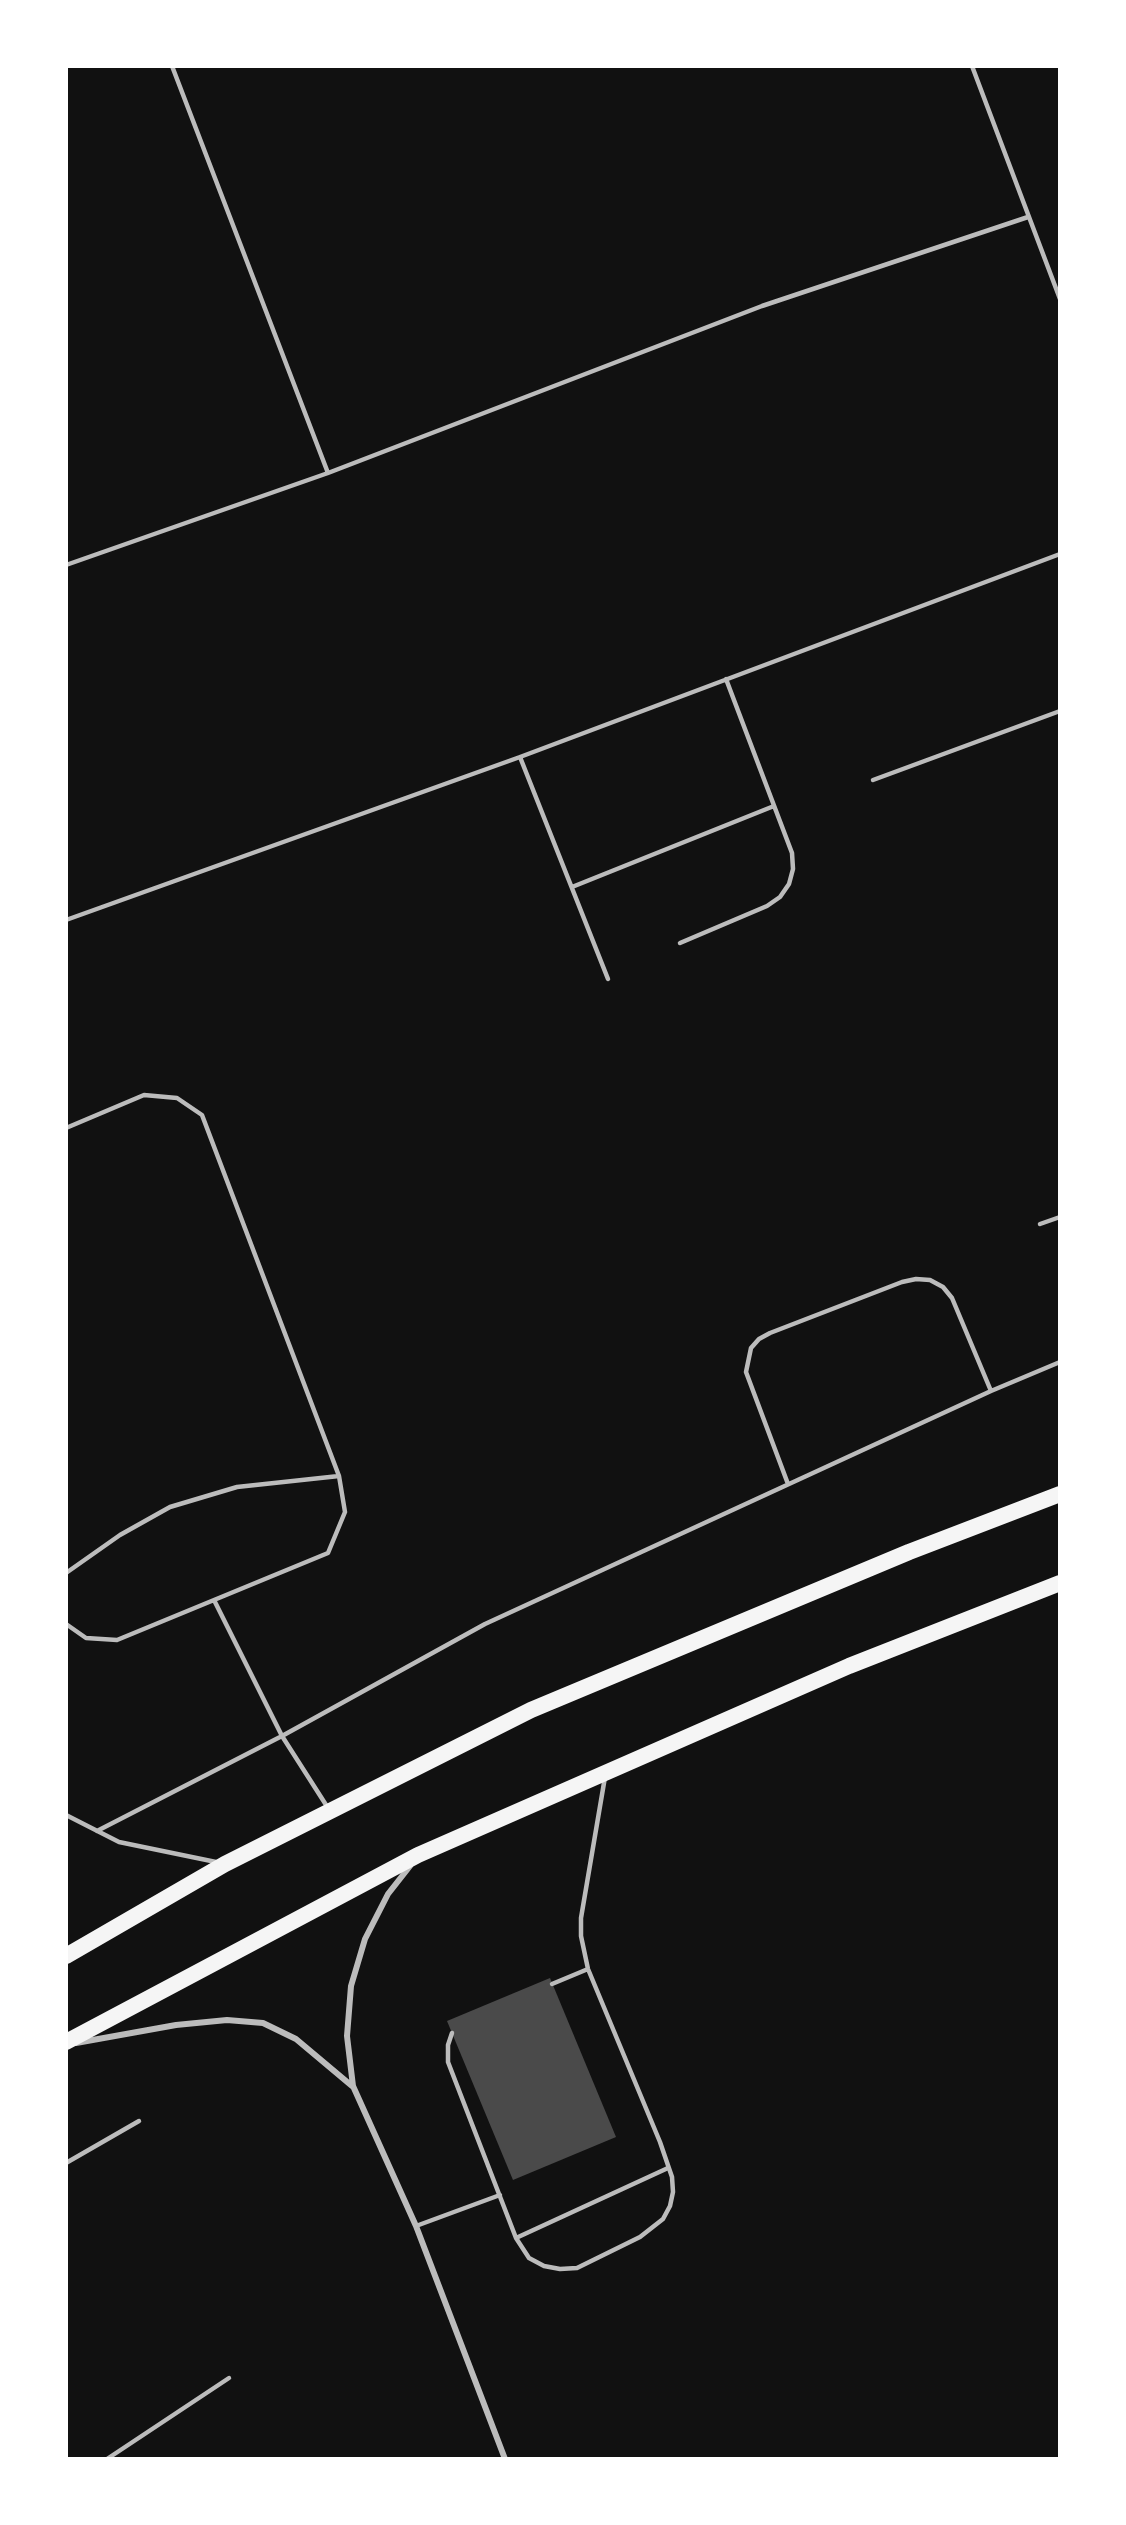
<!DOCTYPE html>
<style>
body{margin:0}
#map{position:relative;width:1126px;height:2525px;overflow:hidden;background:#111;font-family:"Fira Sans Condensed",sans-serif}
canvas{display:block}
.frame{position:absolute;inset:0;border:68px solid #fff;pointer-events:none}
</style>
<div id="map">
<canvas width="1126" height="2525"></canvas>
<div class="frame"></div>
</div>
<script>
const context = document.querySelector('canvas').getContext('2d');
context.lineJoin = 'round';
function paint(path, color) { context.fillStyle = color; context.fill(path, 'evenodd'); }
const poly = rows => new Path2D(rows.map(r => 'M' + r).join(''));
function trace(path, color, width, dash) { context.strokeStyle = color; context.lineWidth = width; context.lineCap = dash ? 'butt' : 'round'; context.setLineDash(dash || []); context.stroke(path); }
paint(poly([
 [550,1978,616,2137,513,2180,447,2021]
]), '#4a4a4a');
trace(poly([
 [172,66,328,473],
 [972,66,1060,299],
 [66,565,328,473,762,306,1028,217],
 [520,757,608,979],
 [873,780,1060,711],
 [572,887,774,806],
 [66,920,520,757,1060,554],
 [680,943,767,906,780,897,789,884,793,869,792,853,726,679],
 [66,1128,144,1095,177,1098,202,1115,339,1476,345,1512,328,1553,117,1640,86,1638,66,1624],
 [1040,1224,1060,1217],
 [788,1484,746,1372,751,1348,759,1339,770,1333,902,1282,916,1279,930,1280,943,1287,952,1298,991,1391],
 [66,1573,120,1535,170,1507,237,1487,339,1476],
 [214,1600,282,1736,328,1808],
 [66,1815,119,1842,216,1862],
 [97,1831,282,1736,485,1624,991,1391,1060,1362],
 [552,1984,588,1969],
 [452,2033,448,2045,448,2062,516,2238,529,2258,544,2266,560,2269,577,2268,640,2237,663,2219,670,2206,673,2192,672,2177,660,2142,588,1969,581,1936,581,1918,605,1777],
 [66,2163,139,2121],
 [416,2226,500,2195],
 [516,2238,668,2168],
 [107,2459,229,2378]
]), '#bcbcbc', 4.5);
trace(poly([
 [410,1866,388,1894,365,1939,351,1986,347,2036,353,2086,416,2226,505,2459],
 [76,2043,176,2025,227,2020,263,2023,296,2039,352,2086]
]), '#bcbcbc', 6);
trace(poly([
 [66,1956,225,1864,531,1710,909,1552,1060,1494],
 [66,2042,418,1855,849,1666,1060,1583]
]), '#f5f5f5', 16);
</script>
